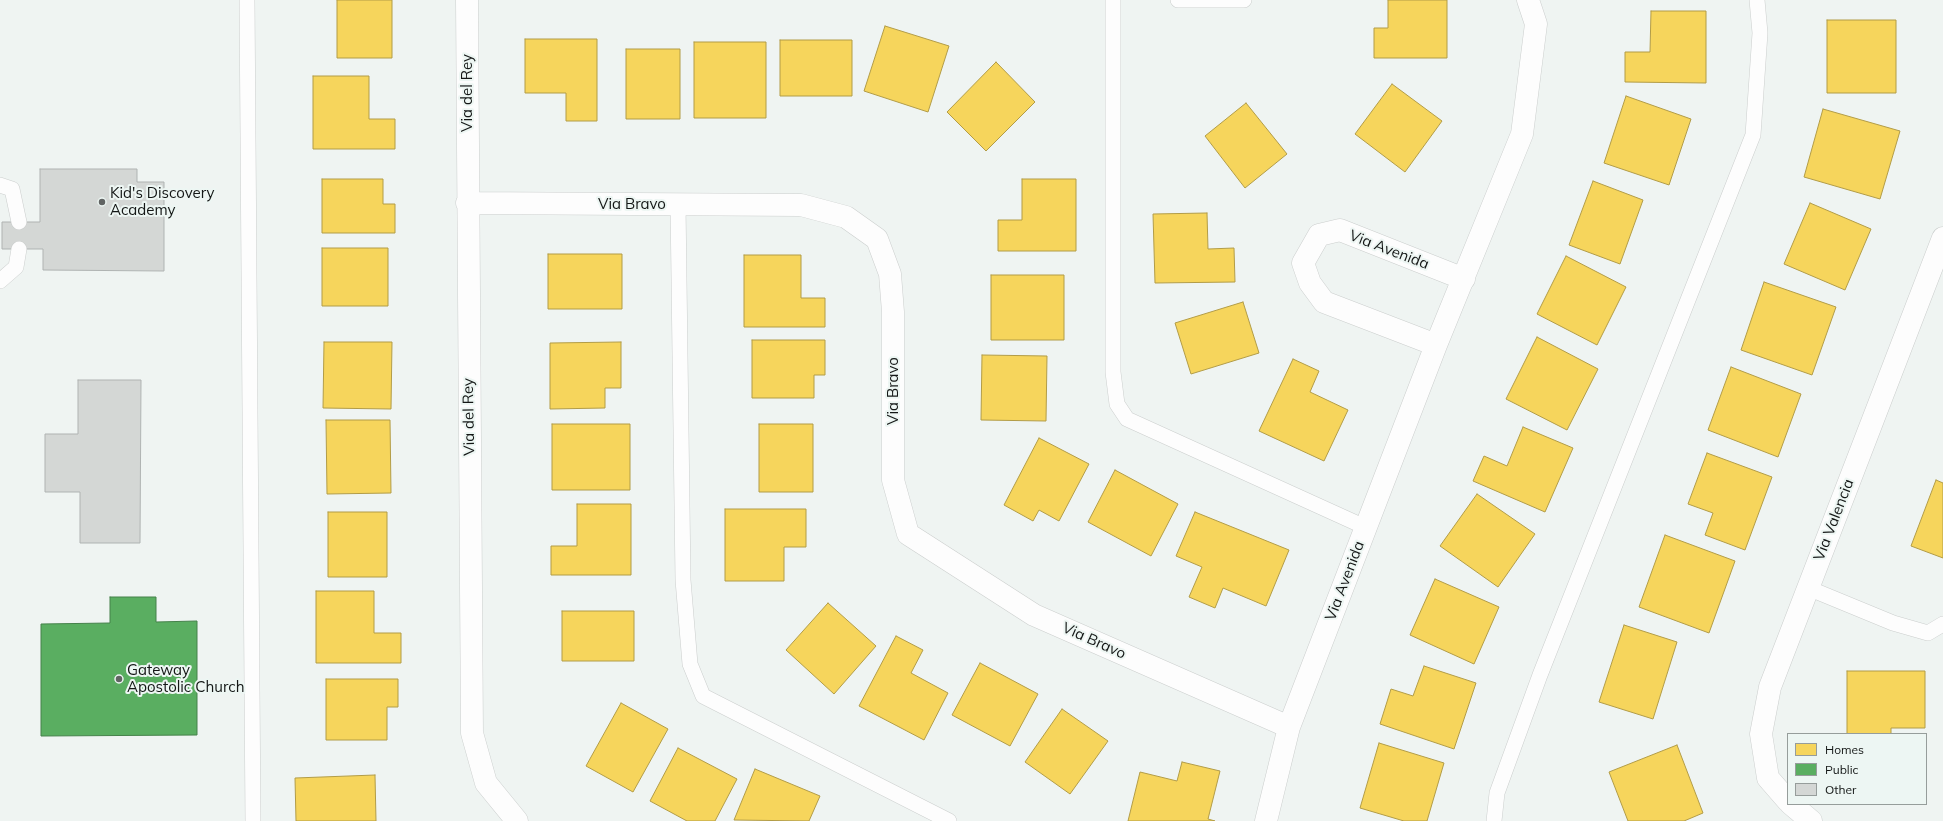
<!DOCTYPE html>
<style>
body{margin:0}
#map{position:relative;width:1943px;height:821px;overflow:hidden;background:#eff4f2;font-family:Mulish,sans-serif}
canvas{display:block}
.legend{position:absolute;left:1787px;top:733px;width:140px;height:72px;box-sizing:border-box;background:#edf6f3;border:1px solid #969d9b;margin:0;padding:5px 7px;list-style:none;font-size:12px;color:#141716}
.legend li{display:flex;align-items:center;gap:8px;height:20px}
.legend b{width:20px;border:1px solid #969d9b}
</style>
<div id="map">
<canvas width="1943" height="821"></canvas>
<ul class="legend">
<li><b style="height:11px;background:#f6d55c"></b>Homes</li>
<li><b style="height:11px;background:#5aae61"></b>Public</li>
<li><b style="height:11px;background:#d4d7d5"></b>Other</li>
</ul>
</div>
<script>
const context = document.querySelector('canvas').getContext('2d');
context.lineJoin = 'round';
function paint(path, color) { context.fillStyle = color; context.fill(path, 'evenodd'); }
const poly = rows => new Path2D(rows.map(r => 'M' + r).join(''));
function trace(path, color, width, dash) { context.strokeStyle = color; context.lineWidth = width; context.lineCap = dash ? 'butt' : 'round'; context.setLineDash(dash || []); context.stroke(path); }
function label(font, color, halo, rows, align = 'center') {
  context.font = font + ' Mulish,sans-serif'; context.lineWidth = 4; context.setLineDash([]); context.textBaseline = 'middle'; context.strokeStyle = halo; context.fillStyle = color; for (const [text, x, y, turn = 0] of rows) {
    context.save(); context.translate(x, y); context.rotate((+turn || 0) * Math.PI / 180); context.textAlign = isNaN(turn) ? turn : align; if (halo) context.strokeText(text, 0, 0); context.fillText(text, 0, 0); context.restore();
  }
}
const homes = poly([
 [337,0,392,0,392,58,337,58,337,0],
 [1388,0,1447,0,1447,58,1374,58,1374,28,1388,28,1388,0],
 [1651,11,1706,11,1706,83,1625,82,1625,52,1650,52,1651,11],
 [1827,20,1896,20,1896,93,1827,93,1827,20],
 [885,26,949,46,928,112,864,91,885,26],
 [525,39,597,39,597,121,566,121,566,93,525,93,525,39],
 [780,40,852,40,852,96,780,96,780,40],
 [694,42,766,42,766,118,694,118,694,42],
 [626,49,680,49,680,119,626,119,626,49],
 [996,62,1035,102,986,151,947,112,996,62],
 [313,76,369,76,369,119,395,119,395,149,313,149,313,76],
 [1392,84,1442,121,1405,172,1355,134,1392,84],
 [1626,96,1691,119,1669,185,1604,163,1626,96],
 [1246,103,1287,154,1245,188,1205,136,1246,103],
 [1823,109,1900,131,1880,199,1804,177,1823,109],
 [322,179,383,179,383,204,395,204,395,233,322,233,322,179],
 [1022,179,1076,179,1076,251,998,251,998,220,1022,220,1022,179],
 [1593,181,1643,200,1620,264,1569,245,1593,181],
 [1810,203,1871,229,1845,290,1784,264,1810,203],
 [1207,213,1208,249,1234,248,1235,282,1155,283,1153,214,1207,213],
 [322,248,388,248,388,306,322,306,322,248],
 [548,254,622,254,622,309,548,309,548,254],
 [744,255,801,255,801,298,825,298,825,327,744,327,744,255],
 [1566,256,1626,287,1597,345,1537,314,1566,256],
 [991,275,1064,275,1064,340,991,340,991,275],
 [1764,282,1836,307,1812,375,1741,350,1764,282],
 [1243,302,1259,353,1191,374,1175,323,1243,302],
 [1537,337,1598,369,1567,430,1506,399,1537,337],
 [752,340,825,340,825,375,814,375,814,398,752,398,752,340],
 [324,342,392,342,391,409,323,408,324,342],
 [621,342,621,388,605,388,605,408,550,409,550,343,621,342],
 [982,355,1047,356,1046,421,981,420,982,355],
 [1293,359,1319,371,1310,392,1348,410,1324,461,1259,431,1293,359],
 [1731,367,1801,394,1778,457,1708,430,1731,367],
 [326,420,390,420,391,493,327,494,326,420],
 [552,424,630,424,630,490,552,490,552,424],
 [759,424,813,424,813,492,759,492,759,424],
 [1523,427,1573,448,1545,512,1473,481,1484,456,1507,466,1523,427],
 [1039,438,1089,464,1059,521,1039,510,1033,521,1004,505,1039,438],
 [1707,453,1772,477,1745,550,1705,535,1713,513,1688,504,1707,453],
 [1115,470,1178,504,1151,556,1088,522,1115,470],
 [1936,480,1943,483,1943,558,1911,546,1936,480],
 [1477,494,1535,534,1498,587,1440,546,1477,494],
 [577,504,631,504,631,575,551,575,551,546,577,546,577,504],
 [725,509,806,509,806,547,784,547,784,581,725,581,725,509],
 [328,512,387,512,387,577,328,577,328,512],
 [1195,512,1289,550,1266,606,1223,588,1215,608,1189,597,1202,567,1176,556,1195,512],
 [1665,535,1735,561,1709,633,1639,607,1665,535],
 [1435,579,1499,607,1474,664,1410,635,1435,579],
 [316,591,374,591,374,633,401,633,401,663,316,663,316,591],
 [828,603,876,646,834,694,786,650,828,603],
 [562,611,634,611,634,661,562,661,562,611],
 [1624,625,1677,642,1653,719,1599,702,1624,625],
 [896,636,923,650,911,673,948,693,924,740,859,706,896,636],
 [980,663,1038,694,1010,746,952,715,980,663],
 [1424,666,1476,683,1454,749,1380,724,1391,689,1413,696,1424,666],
 [1847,671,1925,671,1925,728,1891,728,1891,734,1847,734,1847,671],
 [326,679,398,679,398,707,387,707,387,740,326,740,326,679],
 [621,703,668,729,633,792,586,766,621,703],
 [1062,709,1108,741,1070,794,1025,762,1062,709],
 [1379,743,1444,763,1427,821,1404,821,1360,808,1379,743],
 [1677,745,1703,813,1684,821,1628,821,1609,772,1677,745],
 [678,748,737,779,715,821,687,821,650,801,678,748],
 [1182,762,1220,771,1208,819,1215,821,1128,821,1140,772,1177,781,1182,762],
 [755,769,820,796,809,821,734,820,755,769],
 [375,775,376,821,296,821,295,778,375,775]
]);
paint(homes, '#f6d55c');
trace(homes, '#b29c47', 1);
const public = poly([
 [110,597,156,597,156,622,197,621,197,735,41,736,41,624,110,623,110,597]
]);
paint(public, '#5aae61');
trace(public, '#45814a', 1);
const building = poly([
 [40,169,137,169,137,182,164,182,164,271,43,270,43,249,2,249,2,222,40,222,40,169],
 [78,380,141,380,140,543,80,543,80,492,45,492,45,434,78,434,78,380]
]);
paint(building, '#d4d7d5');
trace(building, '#afb3b2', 1);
const lane = poly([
 [247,0,253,821],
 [1113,0,1113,372,1117,404,1127,419,1365,527],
 [1178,0,1244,0],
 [0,185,12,189,19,222],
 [678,204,683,580,690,664,703,696,949,821],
 [0,281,16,267,19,249],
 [1808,588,1893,623,1928,633,1943,624],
 [1494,821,1497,793,1540,675,1753,135,1760,33,1757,0]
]);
const street = poly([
 [467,0,472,733,486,783,517,821],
 [467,203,801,205,846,217,877,239,890,274,893,312,893,480,908,534,1034,615,1289,727],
 [1436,345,1324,302,1310,283,1303,263,1319,235,1340,230,1464,279],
 [1788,801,1768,778,1761,734,1770,687,1943,238],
 [1791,804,1811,821],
 [1266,821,1289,727,1436,345,1522,134,1536,24,1528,0]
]);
trace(lane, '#cbcecd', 16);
trace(street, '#cbcecd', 23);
trace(lane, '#fdfdfd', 15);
trace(street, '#fdfdfd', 22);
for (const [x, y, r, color] of [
 [102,202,4,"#616463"],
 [119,679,4,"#616463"]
]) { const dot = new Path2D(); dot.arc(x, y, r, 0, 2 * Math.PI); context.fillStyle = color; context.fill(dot); trace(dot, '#edf6f3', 1.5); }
label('15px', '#141716', '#edf6f3', [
 ["Via del Rey",467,93,-90],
 ["Via Bravo",632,204],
 ["Via Avenida",1389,250,21],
 ["Via Bravo",893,391,-90],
 ["Via del Rey",469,417,-91],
 ["Via Valencia",1834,520,-69],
 ["Via Avenida",1345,581,-69],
 ["Via Bravo",1094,641,24]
]);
label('15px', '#141716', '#edf6f3', [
 ["Kid's Discovery",110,193],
 ["Academy",110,210],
 ["Gateway",127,670],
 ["Apostolic Church",127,687]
], 'left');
</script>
